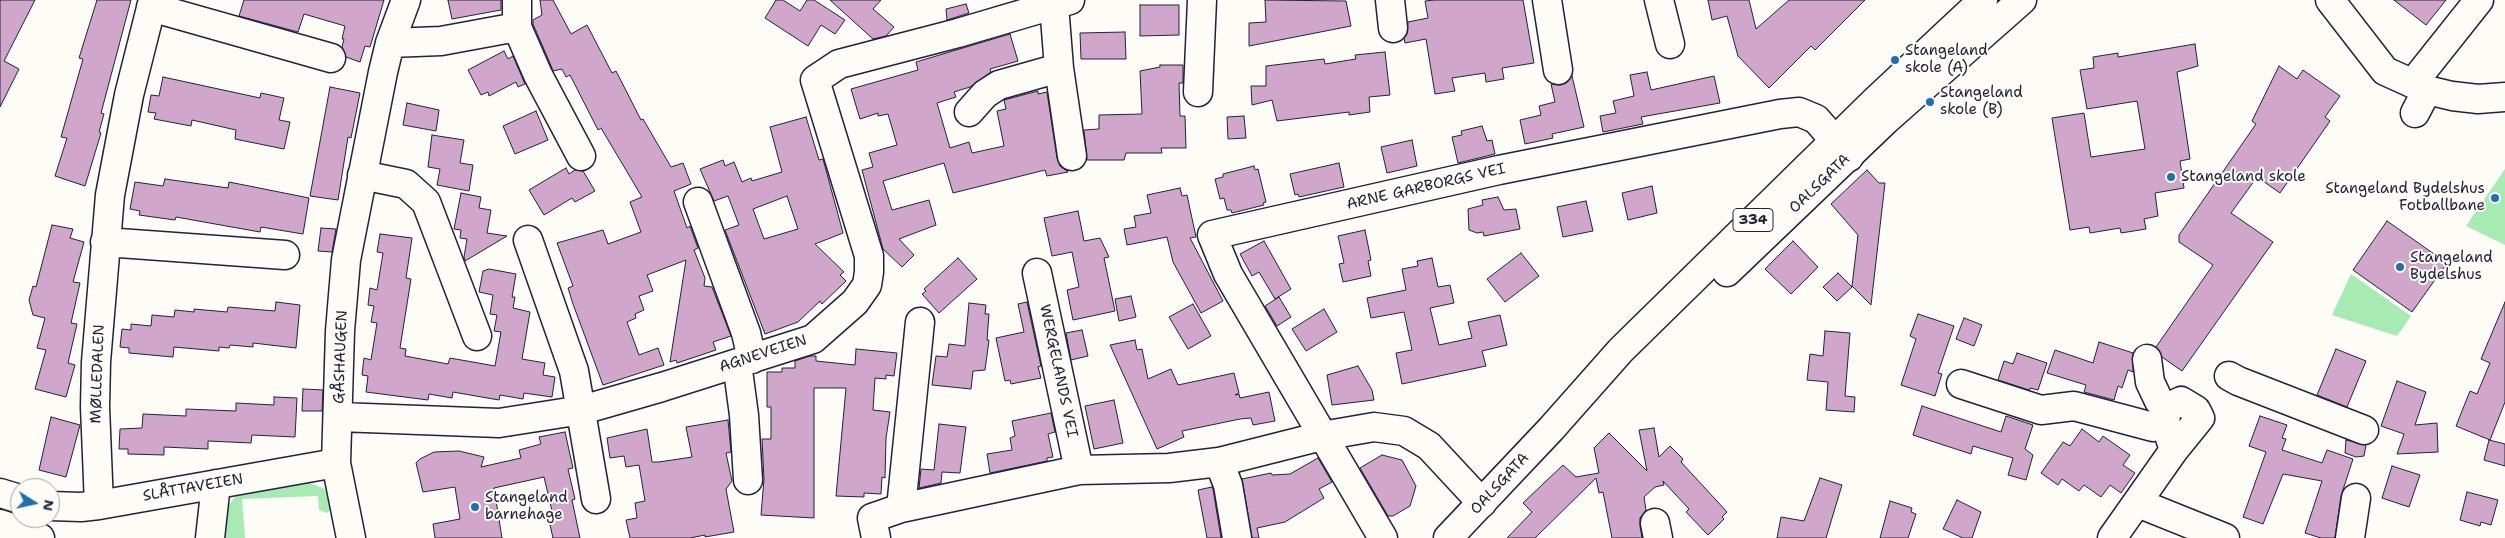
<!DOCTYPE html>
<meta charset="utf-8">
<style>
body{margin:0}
#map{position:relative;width:2505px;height:538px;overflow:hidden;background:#fdfcf7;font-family:"Shantell Sans",sans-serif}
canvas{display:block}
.north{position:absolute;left:10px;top:478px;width:50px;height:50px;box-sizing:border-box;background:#fdfcf7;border:1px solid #a5a5ac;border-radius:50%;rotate:100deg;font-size:14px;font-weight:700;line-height:20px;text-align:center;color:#22223b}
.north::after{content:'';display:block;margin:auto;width:18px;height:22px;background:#1f6fb2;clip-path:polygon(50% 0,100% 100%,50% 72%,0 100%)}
</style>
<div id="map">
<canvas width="2505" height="538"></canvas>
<div class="north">N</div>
</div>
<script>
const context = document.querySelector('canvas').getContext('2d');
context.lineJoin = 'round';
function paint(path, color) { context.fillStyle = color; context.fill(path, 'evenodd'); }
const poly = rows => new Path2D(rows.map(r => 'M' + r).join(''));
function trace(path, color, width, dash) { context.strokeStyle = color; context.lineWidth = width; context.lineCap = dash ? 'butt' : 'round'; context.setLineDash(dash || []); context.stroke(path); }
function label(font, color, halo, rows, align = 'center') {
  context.font = font + ' "Shantell Sans",sans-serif'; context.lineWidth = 4; context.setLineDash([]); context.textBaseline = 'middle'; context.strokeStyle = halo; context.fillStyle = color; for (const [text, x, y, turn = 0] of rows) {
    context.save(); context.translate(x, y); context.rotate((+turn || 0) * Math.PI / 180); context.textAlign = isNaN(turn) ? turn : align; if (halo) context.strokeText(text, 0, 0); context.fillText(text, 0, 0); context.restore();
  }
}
paint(poly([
 [2505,169,2505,245,2466,226],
 [2351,274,2411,316,2397,336,2332,315],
 [293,481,307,482,325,489,333,506,330,510,327,513,319,510,318,496,242,499,245,538,221,538,223,522,228,506,239,492]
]), '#a8eab3');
const building = poly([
 [0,0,35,0,4,61,19,69,0,107,0,0],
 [97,0,131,0,101,113,104,114,99,132,101,133,85,186,55,176,67,138,61,137,83,59,79,58,97,0],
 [244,0,384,0,370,47,365,46,360,62,346,57,342,47,344,39,342,39,345,26,304,14,298,32,239,16,244,0],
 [448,0,501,0,501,10,452,19,448,0],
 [540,0,553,0,571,34,587,25,612,73,616,71,641,120,643,119,671,167,683,163,691,184,674,191,687,228,690,226,698,248,694,250,705,278,704,286,712,287,731,336,713,342,716,350,677,363,676,360,670,362,686,260,647,275,653,291,639,296,644,310,635,314,636,318,627,322,639,355,658,348,664,365,603,385,573,304,568,288,573,286,557,243,603,230,608,244,641,232,630,202,642,197,601,128,598,130,570,75,566,77,562,69,553,71,552,68,533,24,533,20,542,15,540,0],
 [776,0,783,0,800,11,807,0,814,0,845,20,835,34,821,25,808,46,765,18,776,0],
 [830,0,881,0,873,9,894,27,886,36,873,39,830,0],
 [1265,0,1346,1,1351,26,1249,46,1249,23,1266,22,1265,0],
 [1434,0,1523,0,1534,63,1502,68,1504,79,1486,82,1485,73,1452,78,1455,91,1435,94,1426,39,1405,43,1404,38,1407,34,1408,22,1428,18,1425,1,1434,0],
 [1708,0,1749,0,1756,29,1789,0,1865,0,1815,50,1811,46,1769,88,1738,56,1727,16,1712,20,1708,0],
 [2394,0,2446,0,2426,25,2394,0],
 [966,4,969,13,947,20,946,9,966,4],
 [1140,5,1179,5,1179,35,1140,36,1140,5],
 [1125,32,1126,59,1081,59,1080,33,1125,32],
 [1010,34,1018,61,990,69,991,72,970,87,954,92,956,97,937,103,950,148,969,142,972,153,1004,146,997,111,1006,109,1004,100,1038,91,1038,94,1047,92,1057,158,1060,166,1068,172,1047,176,1045,170,953,193,944,163,883,181,892,210,929,200,936,225,899,239,914,255,902,267,883,249,862,170,873,167,869,153,897,145,888,114,878,116,878,113,860,119,851,89,918,70,916,62,1010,34],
 [2195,44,2198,66,2177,72,2190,159,2180,161,2184,188,2155,193,2158,216,2144,219,2146,229,2121,233,2120,228,2090,233,2089,227,2070,230,2052,118,2084,113,2091,157,2145,149,2137,101,2087,109,2080,70,2094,68,2093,57,2118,53,2118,57,2195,44],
 [504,51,508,59,513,56,525,84,518,87,516,82,489,96,488,92,481,95,468,70,504,51],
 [1385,52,1390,95,1369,97,1370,112,1349,115,1349,112,1277,121,1272,100,1252,105,1251,86,1266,86,1266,66,1324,59,1325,64,1356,59,1355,55,1385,52],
 [1160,65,1183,65,1183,83,1179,83,1180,116,1185,116,1186,148,1161,148,1162,153,1126,153,1124,160,1087,160,1084,130,1099,129,1099,115,1142,114,1140,71,1160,67,1160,65],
 [2279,66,2297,79,2303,70,2340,96,2325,117,2330,121,2280,193,2257,177,2231,213,2273,242,2182,371,2162,357,2156,347,2213,265,2179,242,2179,235,2256,124,2252,121,2279,66],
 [1647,72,1651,90,1714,76,1720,103,1641,117,1643,124,1603,132,1600,116,1616,113,1613,101,1634,96,1630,75,1647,72],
 [1572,76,1584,127,1552,134,1553,138,1525,144,1520,120,1541,115,1539,106,1555,102,1551,84,1561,85,1567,82,1572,76],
 [163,77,260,98,261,93,284,98,279,120,290,122,284,149,235,139,236,130,192,120,191,126,154,119,156,113,148,112,151,95,159,96,163,77],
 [330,87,360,93,351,138,348,137,338,200,310,196,330,87],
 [407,103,439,110,436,131,403,125,407,103],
 [536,111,548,140,515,154,503,126,536,111],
 [1244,116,1246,138,1228,139,1227,117,1244,116],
 [806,117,819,160,823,159,843,233,815,244,844,272,840,275,846,281,822,304,820,301,798,322,765,334,725,230,739,225,728,196,714,201,700,169,723,160,725,166,734,162,742,182,751,178,752,181,782,172,770,127,806,117],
 [787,196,798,229,764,239,753,209,787,196],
 [1482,126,1487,141,1492,140,1495,154,1458,163,1452,137,1462,135,1461,131,1482,126],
 [432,135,464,140,460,163,473,165,469,191,437,185,440,169,428,167,432,135],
 [1412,140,1417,166,1387,173,1381,147,1412,140],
 [1339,163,1344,187,1299,197,1298,194,1295,195,1290,174,1339,163],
 [1254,166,1255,170,1258,169,1266,202,1263,203,1264,205,1232,213,1231,210,1227,210,1224,198,1220,199,1215,179,1223,177,1223,174,1254,166],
 [566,168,569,174,575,170,583,171,595,191,575,202,572,198,544,215,529,190,566,168],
 [1867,170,1879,183,1885,183,1871,305,1852,286,1858,235,1831,204,1867,170],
 [165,179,228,188,229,182,309,198,303,234,261,227,260,232,176,217,175,220,139,215,140,211,130,209,135,182,163,186,165,179],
 [1652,186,1657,213,1628,220,1622,193,1652,186],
 [1180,188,1182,196,1187,195,1196,237,1190,238,1223,301,1201,313,1173,262,1167,237,1127,245,1124,229,1136,227,1134,216,1151,213,1147,195,1180,188],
 [461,193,481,197,479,208,491,210,487,233,507,236,465,261,464,257,467,239,460,238,461,230,454,229,461,193],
 [1498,197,1504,210,1516,209,1520,229,1484,236,1483,232,1477,233,1469,230,1468,209,1483,205,1482,200,1498,197],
 [1586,201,1593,231,1563,237,1557,207,1586,201],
 [1078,211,1084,241,1100,238,1109,257,1104,258,1115,311,1073,320,1067,290,1079,287,1072,252,1052,256,1044,218,1078,211],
 [2387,221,2447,263,2412,312,2353,270,2387,221],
 [52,225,73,229,70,238,84,242,73,282,80,283,71,323,77,324,68,363,75,365,66,397,35,389,46,350,37,348,45,318,33,315,29,300,33,286,36,287,52,225],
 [321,228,336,229,332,252,318,251,321,228],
 [1365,230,1371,260,1368,261,1371,276,1343,282,1339,264,1344,263,1338,236,1365,230],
 [380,234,412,238,406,278,411,279,400,348,406,349,405,356,448,364,450,358,495,366,501,332,494,331,497,315,490,314,493,295,479,292,483,271,489,269,516,274,512,297,515,297,513,308,530,312,522,359,545,363,543,375,555,377,552,397,524,393,523,399,500,395,499,400,453,392,452,398,429,394,428,400,366,392,368,376,362,375,364,358,371,360,377,323,371,322,374,306,368,305,370,288,377,290,383,253,377,252,380,234],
 [1264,241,1291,289,1275,299,1259,272,1252,276,1240,254,1264,241],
 [1793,241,1818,267,1791,294,1765,269,1793,241],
 [1521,253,1539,276,1505,302,1487,279,1521,253],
 [958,258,977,279,939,313,922,294,926,291,924,289,958,258],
 [1432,258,1438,287,1450,285,1454,303,1430,308,1439,345,1472,338,1468,322,1500,315,1507,345,1482,351,1486,366,1402,384,1396,353,1412,350,1404,312,1371,318,1367,298,1406,290,1402,269,1418,266,1417,261,1432,258],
 [1838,273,1852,287,1837,301,1823,287,1838,273],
 [1131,296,1136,317,1119,321,1115,299,1131,296],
 [1279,297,1291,317,1277,326,1265,306,1279,297],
 [276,302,300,305,296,348,253,343,253,347,230,345,229,348,219,347,219,351,174,347,173,357,129,353,129,348,120,347,122,329,131,330,131,324,151,326,152,315,174,317,175,310,194,312,194,309,227,312,228,307,275,311,276,302],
 [1027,302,1041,366,1038,367,1041,378,1011,384,1010,380,1005,381,996,338,1024,332,1018,304,1027,302],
 [2505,302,2505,402,2490,440,2456,426,2470,391,2477,394,2490,363,2481,359,2505,302],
 [969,303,986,305,985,314,989,314,987,340,989,340,985,370,973,371,971,389,932,385,936,356,947,357,949,344,965,346,969,303],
 [1193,304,1211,336,1188,349,1169,317,1193,304],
 [1324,309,1337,332,1306,351,1292,329,1324,309],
 [1918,314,1954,326,1938,373,1942,374,1935,396,1901,385,1916,339,1910,336,1918,314],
 [1964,318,1982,325,1974,346,1956,339,1964,318],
 [1082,330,1088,356,1071,360,1066,333,1082,330],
 [1825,331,1850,333,1845,396,1855,397,1854,412,1826,410,1828,382,1807,380,1810,354,1823,356,1825,331],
 [1135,340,1137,350,1142,349,1148,379,1171,369,1178,385,1234,373,1239,393,1235,395,1239,394,1240,398,1269,392,1275,421,1253,425,1251,418,1240,419,1182,431,1184,437,1157,449,1110,345,1135,340],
 [2099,342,2133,353,2133,372,2128,370,2122,388,2118,386,2114,400,2084,392,2086,385,2047,373,2055,350,2093,363,2099,342],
 [856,349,897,353,894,376,886,375,886,379,875,378,873,410,890,412,886,438,885,478,882,477,881,494,864,493,864,497,836,496,846,388,814,388,814,518,761,515,764,479,762,439,771,439,771,407,767,407,767,372,782,372,782,368,795,368,795,361,810,356,816,356,816,361,855,365,856,349],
 [2336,349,2366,361,2347,407,2317,395,2336,349],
 [2017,353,2047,363,2038,390,2030,388,2029,390,1998,380,2004,361,2013,364,2017,353],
 [1358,366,1372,390,1374,400,1332,405,1327,375,1358,366],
 [2397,381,2426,392,2415,425,2437,423,2438,452,2397,454,2404,434,2381,426,2397,381],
 [303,389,323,390,322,411,302,411,303,389],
 [274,397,297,398,295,437,252,435,251,443,208,441,208,449,164,447,164,455,128,454,128,449,119,449,120,429,142,428,143,414,186,416,186,409,236,411,236,403,274,405,274,397],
 [1114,400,1123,443,1094,449,1085,406,1114,400],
 [1922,406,2001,432,2006,416,2033,425,2025,449,2033,455,2026,480,2008,475,2013,458,1973,446,1971,454,1913,435,1922,406],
 [1051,413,1055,432,1048,434,1053,457,1047,458,1047,461,990,473,987,454,1012,450,1010,438,1015,436,1012,421,1051,413],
 [2260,416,2287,425,2282,438,2286,439,2282,450,2322,463,2327,450,2353,459,2341,496,2335,538,2321,538,2305,533,2322,481,2283,474,2263,524,2243,517,2266,452,2249,446,2260,416],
 [51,417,80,425,66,477,39,470,51,417],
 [728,420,731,452,726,453,732,481,726,489,734,532,705,537,705,535,690,538,630,538,626,520,637,518,635,503,645,501,639,465,626,467,624,456,610,458,607,438,647,429,652,462,659,462,692,457,686,427,728,420],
 [939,424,966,427,960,473,942,472,941,483,919,488,921,469,934,470,939,424],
 [1654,428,1659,457,1670,446,1683,459,1681,462,1727,512,1722,517,1724,519,1708,535,1686,512,1689,509,1663,481,1664,485,1655,487,1644,497,1646,510,1640,518,1640,526,1642,538,1612,538,1603,492,1599,493,1596,478,1535,538,1507,538,1532,512,1523,503,1563,465,1576,477,1599,473,1594,448,1609,433,1647,471,1639,430,1654,428],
 [2082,429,2099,442,2103,436,2130,455,2123,465,2135,473,2121,493,2110,485,2101,497,2084,485,2079,491,2062,479,2058,485,2041,473,2063,442,2070,446,2082,429],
 [565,432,573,468,568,469,575,499,572,500,580,538,553,538,548,516,553,515,544,477,494,488,502,538,435,538,433,524,460,519,455,487,423,492,416,463,420,459,434,452,459,451,484,457,481,467,521,458,519,450,541,444,539,437,565,432],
 [2346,440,2366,445,2364,456,2356,457,2345,453,2346,440],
 [2489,440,2505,444,2505,466,2484,460,2489,440],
 [1382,455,1402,460,1416,486,1410,506,1393,516,1388,516,1360,468,1382,455],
 [1318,458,1332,482,1319,489,1324,498,1285,522,1257,528,1259,538,1252,538,1242,479,1271,473,1272,475,1290,474,1318,458],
 [2392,466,2420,475,2409,507,2382,498,2392,466],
 [1820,478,1842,485,1826,538,1777,538,1781,517,1804,521,1820,478],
 [1212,487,1213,489,1221,538,1207,538,1198,490,1212,487],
 [2467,492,2498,500,2491,525,2481,522,2480,526,2460,520,2467,492],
 [1957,500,1981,512,1972,538,1963,538,1943,529,1957,500],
 [1890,501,1912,508,1911,512,1916,514,1908,538,1880,538,1890,501]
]);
paint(building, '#d0a6cb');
trace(building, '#22223b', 1);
const minor = poly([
 [517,0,517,27,538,75,581,156],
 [1390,0,1393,28],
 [1547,0,1558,70],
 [1659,0,1670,44],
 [2330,0,2385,71,2427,90,2452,96,2478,99,2505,97],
 [1054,5,1059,68,1072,156],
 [151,7,331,58],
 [390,43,441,41,517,27],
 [2413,83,2479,0],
 [1198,92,1202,0],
 [969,112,985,94,999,85,1059,68],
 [2415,113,2427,90],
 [362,175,406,184,426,202,477,336],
 [698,202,746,333,752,359],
 [528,240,574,371,596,499],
 [105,242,285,255],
 [1037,273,1079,470],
 [2147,359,2150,382,2159,401,2167,408],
 [737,363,744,415,748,480],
 [2229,376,2238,381,2364,430],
 [1961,384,2041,410,2074,406,2153,427,2165,423],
 [339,417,499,423,582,410,662,387,813,339,855,302,867,285,869,272,869,256,815,80,839,64,958,33,1070,0],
 [1219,462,1228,485,1237,538],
 [0,493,20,499],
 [2138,503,2225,538],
 [99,505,95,407,96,362,110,195,129,95,153,0],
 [50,506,81,507,99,505,336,463],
 [901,508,920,322],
 [1655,523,1658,538],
 [210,538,216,484],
 [351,538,336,463,340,331,346,260,383,72,390,43,406,0],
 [876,538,872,518,901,508,1079,470,1169,468,1219,462,1322,436,1374,427,1404,431,1429,446,1482,503],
 [1383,538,1228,274,1212,235,1499,170,1780,114,1799,112,1816,119,1849,157],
 [2112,538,2174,450,2200,418,2196,410,2181,401,2167,408,2165,423,2174,450],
 [2350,538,2356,498]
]);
const major = poly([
 [1727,272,1886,120,2022,0],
 [0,524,40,538],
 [1448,538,1551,429,1621,350,1874,102,1983,0]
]);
trace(minor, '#22223b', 31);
trace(major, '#22223b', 31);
trace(minor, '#fdfcf7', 28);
trace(major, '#fdfcf7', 28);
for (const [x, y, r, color] of [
 [1895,60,5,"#1f6fb2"],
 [1930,102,5,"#1f6fb2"],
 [2171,177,5,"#1f6fb2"],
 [2495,198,5,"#1f6fb2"],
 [2400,267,5,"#1f6fb2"],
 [475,507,5,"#1f6fb2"]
]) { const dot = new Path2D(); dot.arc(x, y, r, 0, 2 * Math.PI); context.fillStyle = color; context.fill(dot); trace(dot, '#fdfcf7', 2); }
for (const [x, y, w] of [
 [1753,220,40]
]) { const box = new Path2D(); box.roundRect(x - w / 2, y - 11.5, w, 23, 4); context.fillStyle = '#fdfcf7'; context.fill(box); trace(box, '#22223b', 1); }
label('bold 14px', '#22223b', null, [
 ["334",1753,220]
]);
label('15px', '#22223b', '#fdfcf7', [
 ["Stangeland",1905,51],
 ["skole (A)",1905,68],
 ["Stangeland",1940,93],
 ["skole (B)",1940,110],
 ["Stangeland skole",2181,177],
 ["Stangeland Bydelshus",2485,189,"right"],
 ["Fotballbane",2485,206,"right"],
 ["Stangeland",2410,258],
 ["Bydelshus",2410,275],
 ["Stangeland",485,498],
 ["barnehage",485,515]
], 'left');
label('15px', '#22223b', '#fdfcf7', [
 ["OALSGATA",1820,184,-44],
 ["ARNE GARBORGS VEI",1426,187,-13],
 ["AGNEVEIEN",763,354,-18],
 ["GÅSHAUGEN",341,357,-88],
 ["WERGELANDS VEI",1058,371,78],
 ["MØLLEDALEN",98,374,-88],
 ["OALSGATA",1500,484,-47],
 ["SLÅTTAVEIEN",193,488,-10]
]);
</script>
